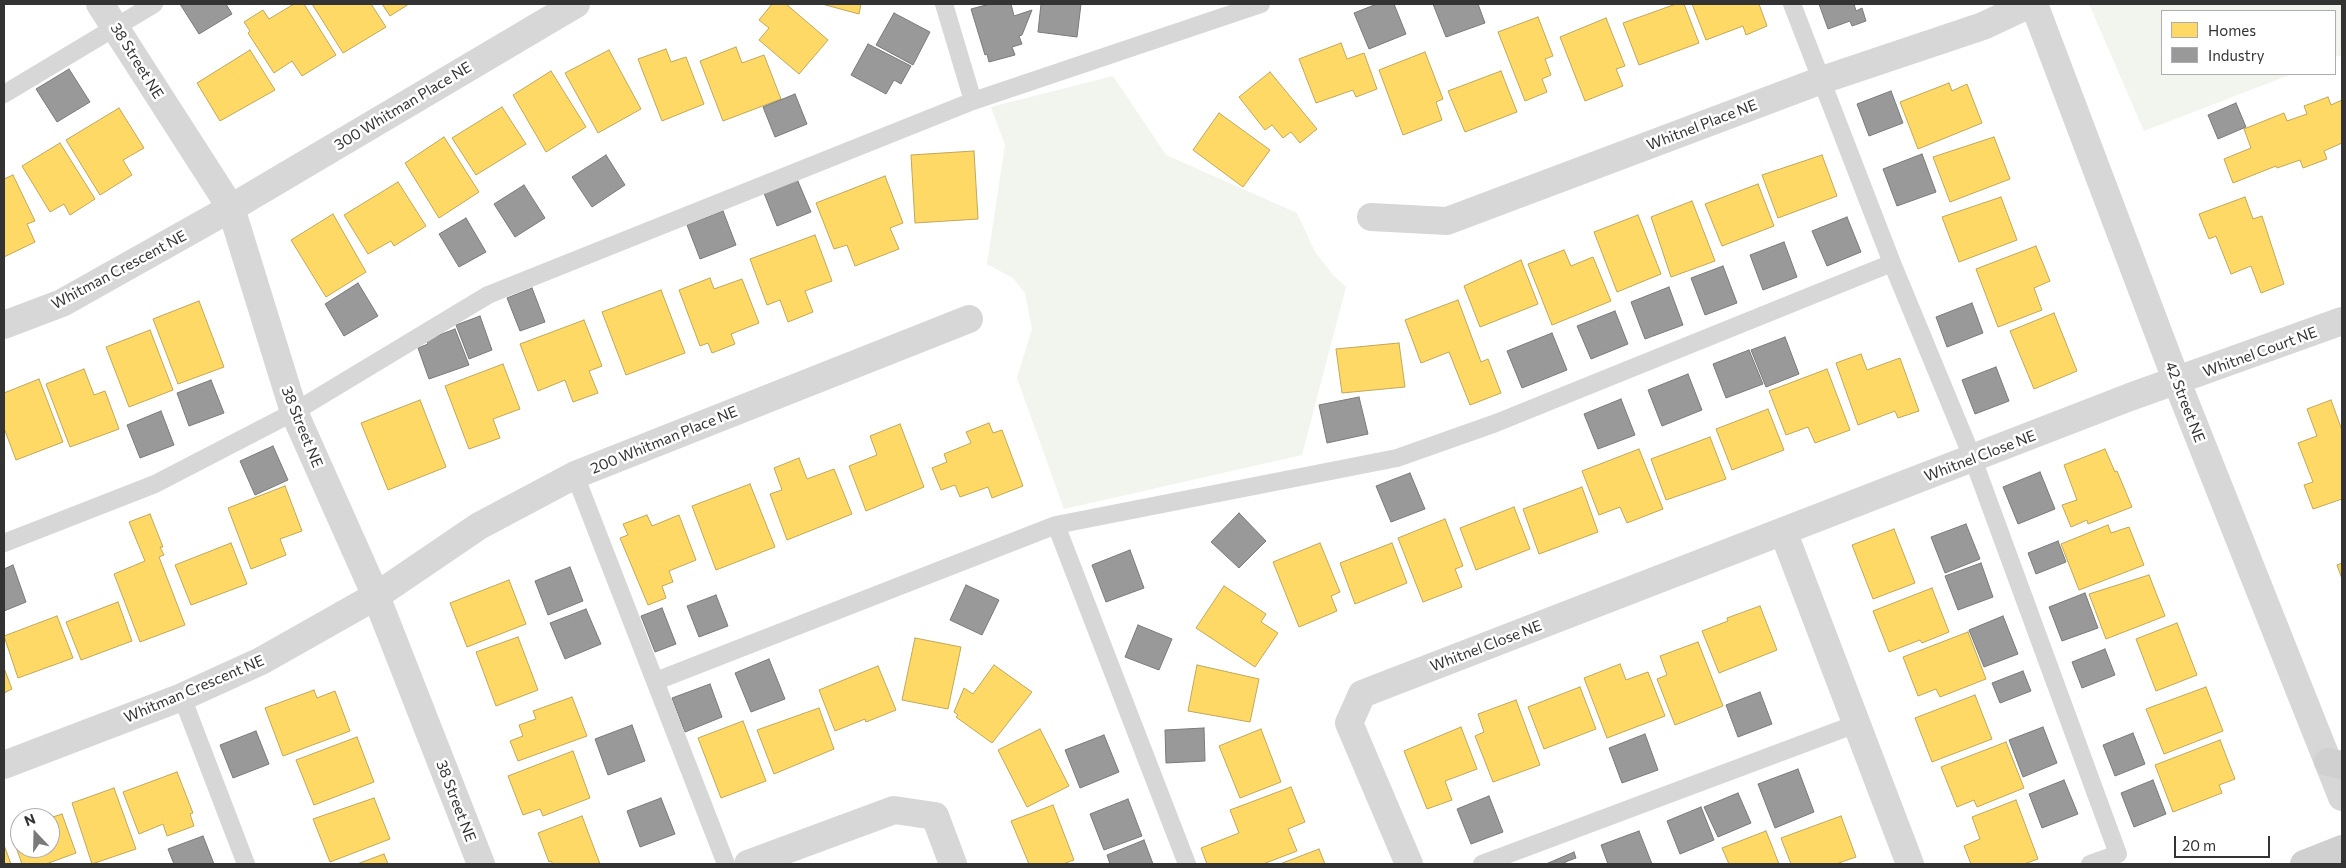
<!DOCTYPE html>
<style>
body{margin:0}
#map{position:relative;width:2346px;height:868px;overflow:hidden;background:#fff;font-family:Commissioner,sans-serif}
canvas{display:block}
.frame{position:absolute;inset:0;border:5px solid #333;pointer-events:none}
.legend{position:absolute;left:2161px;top:10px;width:175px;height:65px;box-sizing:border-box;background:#fff;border:1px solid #adadad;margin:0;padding:6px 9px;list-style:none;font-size:15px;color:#333}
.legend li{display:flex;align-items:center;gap:10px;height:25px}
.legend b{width:25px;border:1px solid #adadad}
.north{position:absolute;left:10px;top:808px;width:50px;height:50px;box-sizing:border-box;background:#fff;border:1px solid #adadad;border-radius:50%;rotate:339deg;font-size:14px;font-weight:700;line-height:20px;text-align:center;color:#333}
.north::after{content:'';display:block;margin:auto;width:18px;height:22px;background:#7a7a7a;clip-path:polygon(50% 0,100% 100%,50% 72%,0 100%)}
.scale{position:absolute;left:2174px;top:836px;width:96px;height:22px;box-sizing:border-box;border:2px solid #333;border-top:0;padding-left:6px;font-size:15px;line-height:18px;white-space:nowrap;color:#333;-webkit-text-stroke:4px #fff;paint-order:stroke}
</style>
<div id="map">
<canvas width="2346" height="868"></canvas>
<div class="frame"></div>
<ul class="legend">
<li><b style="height:14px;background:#ffd966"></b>Homes</li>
<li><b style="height:14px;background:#999"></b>Industry</li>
</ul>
<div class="north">N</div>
<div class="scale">20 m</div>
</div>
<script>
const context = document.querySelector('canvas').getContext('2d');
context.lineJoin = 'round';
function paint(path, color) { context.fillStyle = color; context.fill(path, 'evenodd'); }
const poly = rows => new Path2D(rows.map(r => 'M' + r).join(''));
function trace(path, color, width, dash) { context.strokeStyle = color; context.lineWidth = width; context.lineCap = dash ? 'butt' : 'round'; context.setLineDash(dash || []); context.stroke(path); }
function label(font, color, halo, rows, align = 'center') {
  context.font = font + ' Commissioner,sans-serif'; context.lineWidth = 5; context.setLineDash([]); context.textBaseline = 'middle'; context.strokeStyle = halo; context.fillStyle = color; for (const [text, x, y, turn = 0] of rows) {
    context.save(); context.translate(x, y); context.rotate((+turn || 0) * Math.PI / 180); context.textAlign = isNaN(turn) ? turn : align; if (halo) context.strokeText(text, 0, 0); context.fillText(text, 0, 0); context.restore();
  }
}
paint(poly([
 [2089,4,2342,4,2342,55,2335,57,2335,11,2162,11,2162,74,2292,74,2144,131],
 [1113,76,1166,155,1297,213,1315,252,1334,276,1346,287,1302,455,1064,509,1017,378,1032,329,1025,293,1013,278,987,264,1005,145,991,107]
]), '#f1f5ed');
const homes = poly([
 [294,4,304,4,336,55,302,76,292,61,274,73,248,33,250,31,244,22,263,10,269,19,294,4],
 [312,4,371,4,386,27,343,53,312,4],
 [382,4,409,4,390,16,382,4],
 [772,4,786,4,828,40,799,74,759,40,769,28,759,20,772,4],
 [822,4,861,4,859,14,822,4],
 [1676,4,1684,4,1699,43,1639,65,1623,23,1676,4],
 [1692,4,1759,4,1767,26,1746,35,1743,26,1706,40,1692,4],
 [1538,17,1553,56,1545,59,1551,75,1542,79,1547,92,1525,101,1498,32,1538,17],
 [1606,18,1625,66,1616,69,1623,86,1585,101,1560,37,1606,18],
 [1341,43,1347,59,1364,53,1377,89,1356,97,1353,90,1316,103,1299,59,1341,43],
 [736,47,742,63,764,55,781,99,723,121,700,61,736,47],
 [666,49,671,62,686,57,704,104,662,121,638,59,666,49],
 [250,50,275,90,220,121,197,83,250,50],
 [609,50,641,109,598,133,565,73,609,50],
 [1425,52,1443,99,1436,102,1442,120,1403,135,1379,70,1425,52],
 [551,71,586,127,546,152,513,95,551,71],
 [1501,71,1517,112,1465,132,1448,91,1501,71],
 [1270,72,1317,129,1300,143,1291,132,1283,138,1272,125,1265,130,1239,97,1270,72],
 [1949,83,1952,91,1967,84,1982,123,1918,149,1900,102,1949,83],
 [2328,97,2331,105,2342,100,2342,143,2324,151,2327,159,2303,168,2300,160,2277,168,2276,166,2233,183,2224,159,2251,148,2244,129,2284,113,2287,121,2307,114,2304,106,2328,97],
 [502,107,526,144,476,175,452,138,502,107],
 [119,108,144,148,123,160,132,175,100,195,66,140,119,108],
 [1219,113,1270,150,1243,187,1193,150,1219,113],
 [444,137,479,192,439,218,405,163,444,137],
 [1994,137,2010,179,1950,202,1933,157,1994,137],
 [60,143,95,199,70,215,64,204,50,212,22,166,60,143],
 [974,151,978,219,915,223,911,155,974,151],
 [1822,155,1837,196,1778,218,1762,175,1822,155],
 [13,175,35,221,27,224,35,242,4,257,4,179,13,175],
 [885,176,903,223,890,228,899,249,855,266,847,245,834,249,816,203,885,176],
 [398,182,426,226,394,246,391,241,368,254,344,215,398,182],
 [1758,184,1774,226,1722,246,1705,204,1758,184],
 [2001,197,2017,240,1959,262,1942,217,2001,197],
 [2245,197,2253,219,2262,216,2284,284,2261,293,2251,266,2231,274,2216,236,2209,239,2199,214,2245,197],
 [1692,201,1715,261,1671,277,1651,217,1692,201],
 [333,214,366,272,326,297,291,240,333,214],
 [1638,215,1661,274,1617,292,1594,232,1638,215],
 [815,235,832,281,805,291,813,312,788,322,780,300,767,305,750,259,815,235],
 [2036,246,2050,281,2034,288,2042,310,1998,327,1976,269,2036,246],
 [1564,250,1571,266,1593,257,1611,301,1552,325,1528,264,1564,250],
 [1521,260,1538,304,1480,327,1464,286,1521,260],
 [710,278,714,289,742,279,759,323,731,334,735,344,712,353,708,343,700,346,679,290,710,278],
 [661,290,685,353,626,375,602,312,661,290],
 [1458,300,1481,362,1488,359,1501,393,1470,405,1449,352,1421,363,1405,320,1458,300],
 [199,301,224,367,178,384,153,319,199,301],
 [2054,313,2077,371,2034,389,2010,331,2054,313],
 [584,320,602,366,589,371,598,393,573,402,565,380,538,391,520,344,584,320],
 [150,330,173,390,129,407,106,347,150,330],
 [1399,343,1405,387,1342,393,1336,349,1399,343],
 [1861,354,1867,370,1900,358,1919,411,1898,418,1895,411,1858,425,1836,363,1861,354],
 [503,364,520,409,493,419,500,438,469,449,445,386,503,364],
 [84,369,94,395,105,391,119,429,70,447,46,384,84,369],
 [1827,369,1850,430,1815,443,1808,427,1786,435,1769,391,1827,369],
 [39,379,63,442,16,460,4,428,4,393,39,379],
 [420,400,446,467,388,490,361,423,420,400],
 [2331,400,2342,430,2342,499,2313,509,2304,485,2313,482,2298,443,2317,436,2307,409,2331,400],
 [1768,409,1784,450,1732,470,1716,429,1768,409],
 [989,423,993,433,1002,430,1023,486,992,498,988,487,960,497,955,485,941,490,932,468,947,462,944,454,971,443,966,432,989,423],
 [900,424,924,487,866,511,849,466,877,455,870,436,900,424],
 [1710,437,1726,479,1666,500,1651,459,1710,437],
 [1639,449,1663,509,1627,523,1620,507,1599,515,1582,471,1639,449],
 [2105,449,2115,472,2117,471,2132,507,2088,524,2087,520,2071,527,2062,505,2077,500,2064,465,2105,449],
 [799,458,807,479,834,469,852,514,787,540,770,494,782,490,774,468,799,458],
 [750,484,775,547,716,570,692,506,750,484],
 [285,486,302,531,280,539,286,555,251,569,228,508,285,486],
 [1582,487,1598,532,1539,554,1523,509,1582,487],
 [1514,507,1530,549,1476,570,1460,528,1514,507],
 [150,514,163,547,160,547,164,555,159,557,185,625,140,642,114,574,145,561,129,522,150,514],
 [647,515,652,526,679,515,696,560,669,571,673,582,662,586,666,598,648,605,620,538,628,535,623,524,647,515],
 [1445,519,1463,566,1455,569,1462,587,1423,602,1398,538,1445,519],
 [2108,525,2111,533,2129,527,2144,565,2079,590,2061,544,2108,525],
 [1894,529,1915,583,1873,599,1852,545,1894,529],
 [231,543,247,584,191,605,175,565,231,543],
 [1320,543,1340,592,1331,596,1337,611,1299,627,1273,562,1320,543],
 [1392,543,1407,583,1355,604,1340,563,1392,543],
 [2342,563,2342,579,2337,565,2342,563],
 [2149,575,2165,616,2106,639,2089,594,2149,575],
 [509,580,526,624,467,647,450,603,509,580],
 [1224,586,1266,614,1261,622,1278,633,1255,667,1196,628,1224,586],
 [1932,588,1949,632,1922,643,1920,640,1889,652,1873,611,1932,588],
 [118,602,132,641,81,660,66,622,118,602],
 [1760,606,1777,650,1719,673,1702,631,1728,621,1727,618,1760,606],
 [57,616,73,658,18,678,4,636,57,616],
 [2177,623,2197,675,2156,691,2136,639,2177,623],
 [1968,632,1986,679,1940,697,1936,689,1918,696,1903,657,1968,632],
 [518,637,538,690,496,706,476,652,518,637],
 [915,638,961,647,948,709,902,700,915,638],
 [1698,642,1723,706,1675,725,1657,679,1667,675,1660,656,1698,642],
 [1620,664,1626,680,1648,672,1665,716,1607,738,1584,678,1620,664],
 [994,665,1032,692,992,743,956,717,958,715,954,712,964,688,973,694,994,665],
 [1197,665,1259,679,1250,722,1188,711,1197,665],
 [878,666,896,710,866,722,865,719,835,731,819,690,878,666],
 [4,668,12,689,4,693,4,668],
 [1580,687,1596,729,1544,749,1528,707,1580,687],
 [2206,687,2223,731,2164,754,2146,709,2206,687],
 [314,690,317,698,335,691,350,731,283,756,265,708,314,690],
 [1975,695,1992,739,1932,762,1915,718,1975,695],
 [572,697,587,736,518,761,510,741,523,736,519,725,536,719,533,711,572,697],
 [1516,700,1540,765,1493,782,1475,736,1484,732,1478,714,1516,700],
 [819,708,834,749,774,774,757,730,819,708],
 [743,721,766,781,721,798,698,738,743,721],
 [1461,727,1477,769,1445,781,1452,800,1427,809,1404,751,1461,727],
 [1040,729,1069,786,1027,807,998,750,1040,729],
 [1261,729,1281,782,1240,798,1219,746,1261,729],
 [357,737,374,782,314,805,296,760,357,737],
 [2220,740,2235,779,2219,785,2222,793,2173,812,2155,765,2220,740],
 [2006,742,2024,788,1977,807,1974,800,1957,807,1941,767,2006,742],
 [573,751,590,798,543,816,540,809,523,815,508,776,573,751],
 [177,772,193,813,190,814,194,826,167,836,163,824,139,834,123,792,177,772],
 [1291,787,1305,822,1288,829,1297,851,1263,864,1207,864,1201,848,1239,833,1230,810,1291,787],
 [114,788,136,849,92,864,72,803,114,788],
 [374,798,390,839,330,862,313,819,374,798],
 [2016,800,2038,859,2024,864,1971,864,1964,846,1980,839,1972,817,2016,800],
 [1053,805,1074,860,1063,864,1029,864,1011,821,1053,805],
 [62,814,76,853,46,864,22,864,11,833,20,830,20,848,50,848,50,818,62,814],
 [582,816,600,864,553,864,551,861,549,862,538,833,582,816],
 [1841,816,1856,857,1836,864,1791,864,1781,838,1841,816],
 [1766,831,1779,864,1729,864,1722,848,1766,831],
 [4,845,11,864,4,864,4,845],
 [1319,849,1325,864,1280,864,1319,849],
 [384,854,388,864,357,864,384,854]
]);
paint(homes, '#ffd966');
trace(homes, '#c2a757', 1);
const industry = poly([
 [180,4,226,4,232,14,199,34,180,4],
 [990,4,1011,4,1014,16,1032,10,1022,35,1019,36,1022,44,1012,47,1015,55,989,62,987,54,985,55,971,9,990,4],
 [1041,4,1081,4,1077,37,1038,32,1041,4],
 [1377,4,1394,4,1406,34,1369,49,1354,13,1377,4],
 [1433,4,1478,4,1485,23,1446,37,1433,4],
 [1819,4,1854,4,1856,11,1862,8,1866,21,1852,26,1850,21,1828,29,1819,4],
 [894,13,930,32,913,65,876,45,894,13],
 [868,44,911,66,901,84,894,80,886,94,851,75,868,44],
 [69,69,90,102,57,122,36,89,69,69],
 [1891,91,1903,123,1869,136,1857,104,1891,91],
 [795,94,807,124,775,137,763,107,795,94],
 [2236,103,2246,127,2218,139,2208,115,2236,103],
 [1922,154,1936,192,1897,206,1883,169,1922,154],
 [606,155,625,185,592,207,572,177,606,155],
 [797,179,811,212,777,226,764,193,797,179],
 [524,185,545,218,515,237,494,204,524,185],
 [723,211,736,245,700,259,687,225,723,211],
 [1847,217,1861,252,1827,266,1812,231,1847,217],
 [466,218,486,252,459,267,439,234,466,218],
 [1784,242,1797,277,1763,290,1750,255,1784,242],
 [1723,266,1737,303,1705,315,1691,278,1723,266],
 [358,283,378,316,344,336,325,304,358,283],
 [1669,287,1683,325,1645,339,1631,302,1669,287],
 [532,288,545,322,520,331,507,298,532,288],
 [1972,303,1983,333,1947,347,1936,317,1972,303],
 [1615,311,1628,344,1591,359,1577,326,1615,311],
 [480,316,492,350,469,359,456,325,480,316],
 [455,329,469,365,429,379,418,348,428,344,426,340,455,329],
 [1552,333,1567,370,1522,388,1507,351,1552,333],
 [1785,337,1799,374,1766,387,1751,350,1785,337],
 [1749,350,1763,384,1726,398,1713,364,1749,350],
 [1996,367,2009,401,1975,414,1962,380,1996,367],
 [1688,374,1702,410,1662,426,1648,390,1688,374],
 [211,380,224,413,189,426,177,393,211,380],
 [1359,397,1368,434,1327,443,1319,405,1359,397],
 [1621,399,1635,435,1598,449,1584,414,1621,399],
 [161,411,174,445,140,458,127,425,161,411],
 [273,446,288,480,255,495,240,461,273,446],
 [2040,472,2055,509,2018,524,2003,487,2040,472],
 [1410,473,1425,509,1391,522,1376,486,1410,473],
 [1239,513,1266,541,1239,568,1211,542,1239,513],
 [1966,524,1980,559,1945,573,1931,537,1966,524],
 [2058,541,2066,562,2036,574,2028,553,2058,541],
 [1130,550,1144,588,1106,602,1092,565,1130,550],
 [1981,563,1993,597,1958,610,1945,576,1981,563],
 [13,565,26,602,4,611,4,569,13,565],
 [570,567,583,601,548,615,535,581,570,567],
 [966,585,999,600,982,635,950,620,966,585],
 [2085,593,2098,628,2062,641,2049,607,2085,593],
 [716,595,728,626,699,637,687,606,716,595],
 [662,608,676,644,655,652,641,616,662,608],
 [586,609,601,644,565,659,550,623,586,609],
 [2003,616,2018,654,1984,667,1969,630,2003,616],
 [1138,625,1172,639,1159,670,1125,657,1138,625],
 [2105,649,2115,675,2082,688,2072,662,2105,649],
 [769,659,785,699,751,712,735,673,769,659],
 [2023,671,2031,691,2000,703,1992,683,2023,671],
 [710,684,722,717,685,732,672,698,710,684],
 [1760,692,1772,724,1738,737,1726,705,1760,692],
 [632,725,645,761,608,775,595,739,632,725],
 [2043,727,2057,763,2023,777,2009,740,2043,727],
 [1204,728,1205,761,1166,763,1165,730,1204,728],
 [256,731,269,764,233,778,220,745,256,731],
 [2133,733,2145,764,2115,776,2103,745,2133,733],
 [1645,734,1658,770,1622,783,1609,748,1645,734],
 [1104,735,1119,772,1080,788,1065,750,1104,735],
 [1798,769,1814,812,1775,828,1758,784,1798,769],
 [2064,780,2078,814,2042,828,2029,794,2064,780],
 [2153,780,2166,814,2134,827,2121,793,2153,780],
 [1738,793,1751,823,1718,837,1704,807,1738,793],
 [1489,796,1503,832,1471,844,1457,809,1489,796],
 [661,798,675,834,640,847,627,811,661,798],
 [1128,799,1142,836,1104,850,1090,814,1128,799],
 [1701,807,1714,840,1680,854,1667,821,1701,807],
 [1639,831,1652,864,1608,864,1601,845,1639,831],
 [203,836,214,864,174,864,168,849,203,836],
 [1144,840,1153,864,1110,864,1107,855,1144,840],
 [1574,852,1576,858,1565,862,1566,864,1546,864,1574,852]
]);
paint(industry, '#999');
trace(industry, '#7a7a7a', 1);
trace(poly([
 [944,4,973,101],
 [1792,4,1892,263,1973,459,2118,854,2090,864],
 [4,94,154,4],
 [575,475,726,864],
 [1056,525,1187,864],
 [4,543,155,484,294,412,488,295,973,101,1261,4],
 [656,681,1056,525,1397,458,1496,423,1892,263],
 [182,697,246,864],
 [1482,864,1856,724]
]), '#d7d7d7', 18);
trace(poly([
 [100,4,231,208,294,412,376,596,481,864],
 [2034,4,2177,382,2342,797],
 [1371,217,1447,221,1822,80,1983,26,2030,4],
 [4,325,62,303,231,208,576,4],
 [1783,531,1910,864],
 [4,765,182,697,261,661,376,596,479,526,575,475,969,319],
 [748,864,894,810,935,816,953,864],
 [1409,864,1349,723,1362,694,2130,397,2342,321]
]), '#d7d7d7', 28);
trace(poly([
 [2328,762,2342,765],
 [2304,864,2342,849]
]), '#d0d0d0', 28);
label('15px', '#333', '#fff', [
 ["38 Street NE",137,61,58],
 ["300 Whitman Place NE",403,106,-31],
 ["Whitnel Place NE",1702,125,-21],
 ["Whitman Crescent NE",119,270,-28],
 ["Whitnel Court NE",2260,352,-20],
 ["42 Street NE",2185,402,69],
 ["38 Street NE",302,427,68],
 ["200 Whitman Place NE",664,440,-22],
 ["Whitnel Close NE",1980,456,-21],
 ["Whitnel Close NE",1486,646,-21],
 ["Whitman Crescent NE",194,689,-23],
 ["38 Street NE",456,801,69]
]);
</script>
